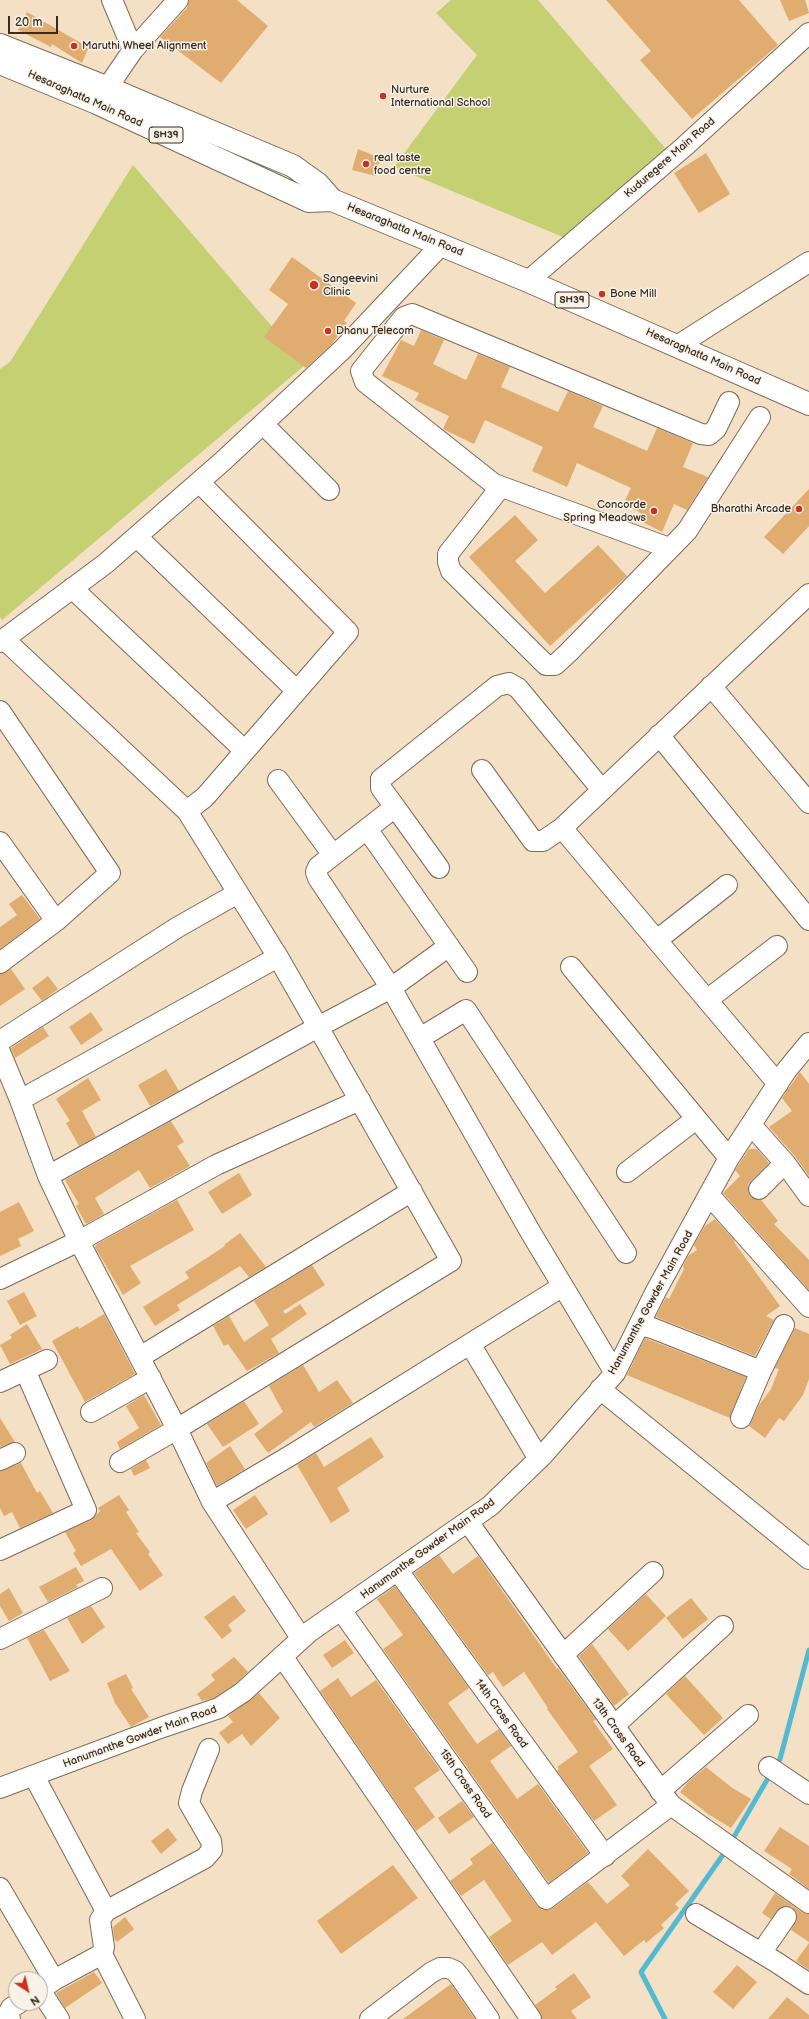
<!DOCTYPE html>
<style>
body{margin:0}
#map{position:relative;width:809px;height:2019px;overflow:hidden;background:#f4e0c5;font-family:"Balsamiq Sans",sans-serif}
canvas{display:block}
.north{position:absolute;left:8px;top:1971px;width:40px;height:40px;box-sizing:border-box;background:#f7f3e8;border:1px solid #aca397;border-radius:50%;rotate:145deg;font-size:11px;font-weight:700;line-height:16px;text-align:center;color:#3b2a1e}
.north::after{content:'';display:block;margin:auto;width:14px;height:18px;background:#c8321e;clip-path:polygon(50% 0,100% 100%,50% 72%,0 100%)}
.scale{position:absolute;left:8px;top:16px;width:50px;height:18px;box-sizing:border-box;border:2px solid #3b2a1e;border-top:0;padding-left:5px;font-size:12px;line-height:14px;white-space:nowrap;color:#3b2a1e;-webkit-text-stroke:3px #f7f3e8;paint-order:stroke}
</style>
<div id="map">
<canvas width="809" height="2019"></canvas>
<div class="north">N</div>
<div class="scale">20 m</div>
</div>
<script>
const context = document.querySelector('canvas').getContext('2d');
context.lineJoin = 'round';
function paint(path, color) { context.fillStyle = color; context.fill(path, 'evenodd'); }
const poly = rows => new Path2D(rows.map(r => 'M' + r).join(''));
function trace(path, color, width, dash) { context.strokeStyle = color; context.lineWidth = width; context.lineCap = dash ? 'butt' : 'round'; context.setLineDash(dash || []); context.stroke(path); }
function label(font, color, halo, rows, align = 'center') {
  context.font = font + ' "Balsamiq Sans",sans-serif'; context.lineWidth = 3; context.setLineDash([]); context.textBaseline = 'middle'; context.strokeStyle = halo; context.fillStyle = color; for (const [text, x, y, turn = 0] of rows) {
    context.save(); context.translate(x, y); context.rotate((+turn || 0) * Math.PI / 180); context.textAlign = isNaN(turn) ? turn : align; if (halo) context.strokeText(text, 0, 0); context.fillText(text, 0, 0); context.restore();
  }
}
paint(poly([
 [451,0,538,0,666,149,563,237,394,167,477,55,436,13],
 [133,165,305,365,2,620,0,617,0,369,10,362]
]), '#c4d072');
trace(poly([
 [775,1766,780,1759,809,1650],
 [731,1842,771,1773],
 [665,2019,641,1972,727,1849]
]), '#53bad1', 5);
paint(poly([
 [189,0,237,0,268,26,221,83,160,37,187,8],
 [606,0,739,0,778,45,692,119,640,60,651,51],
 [780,0,805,0,809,13,789,21],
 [27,12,81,43,88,49,82,63,52,44,51,47,18,30],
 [358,149,380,158,376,176,352,170],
 [706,153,730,194,699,213,674,173],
 [292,257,356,303,344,321,347,323,332,344,306,368,264,337,288,304,269,290],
 [421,330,444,340,433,364,466,380,478,354,510,367,501,387,558,412,568,391,603,406,593,427,647,451,657,428,693,443,683,467,708,477,687,510,674,504,662,532,637,519,640,512,623,505,631,488,577,463,567,487,532,471,543,447,485,420,474,444,445,430,443,429,449,416,415,400,419,393,382,376,401,340,414,346],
 [809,489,809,526,783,554,764,537],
 [515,515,538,540,515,561,545,593,598,545,627,576,550,646,469,557],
 [22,895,40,919,0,949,0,927,17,915,9,904],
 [11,969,25,989,0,1006,0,974],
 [48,976,58,989,42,1001,32,988],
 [91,1012,103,1030,81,1045,69,1027],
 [43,1027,49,1036,15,1058,11,1048],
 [166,1069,179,1091,150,1106,138,1085],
 [800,1072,809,1084,809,1176,794,1155,769,1127,792,1111,782,1098],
 [88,1078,101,1100,82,1111,96,1137,79,1146,66,1123,70,1121,56,1099],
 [171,1121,184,1142,177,1146,190,1166,150,1188,139,1170,95,1198,104,1214,86,1224,76,1206,79,1204,65,1180],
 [749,1149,757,1149,769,1163,748,1184,748,1192,751,1197,761,1200,778,1221,774,1224,809,1260,809,1290,723,1193,740,1176,735,1170],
 [239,1173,252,1195,222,1214,208,1192],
 [177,1200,194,1230,130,1266,141,1283,123,1295,95,1247,97,1244],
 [19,1202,34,1231,18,1239,21,1246,0,1256,0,1212],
 [715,1219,735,1241,734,1242,780,1306,766,1316,774,1320,755,1356,656,1317,666,1297,669,1299,684,1269,683,1266,688,1256,697,1250,694,1245,705,1226],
 [240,1233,266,1267,249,1277,240,1266,177,1305,180,1310,155,1326,143,1307,189,1278,185,1272,225,1246,224,1245],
 [312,1265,325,1285,283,1311,285,1314,300,1304,307,1314,271,1339,279,1353,247,1371,228,1344,224,1346,213,1326,229,1316,244,1342,269,1325,254,1301],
 [24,1292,37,1316,20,1325,7,1301],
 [104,1314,135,1374,85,1402,52,1341,78,1326,79,1329],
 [27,1324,42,1349,10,1364,0,1345,12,1338,10,1335],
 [795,1328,809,1334,809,1379,803,1395,784,1421,779,1418,765,1438,749,1426,759,1405,771,1389,779,1369,775,1368],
 [645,1338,746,1377,730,1418,627,1375],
 [303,1365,319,1392,337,1380,353,1403,314,1427,311,1422,268,1453,254,1434,283,1412,269,1386],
 [144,1395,161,1425,120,1449,117,1442,139,1428,126,1406],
 [244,1401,259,1424,223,1447,207,1424],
 [0,1418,15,1442,0,1447],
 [371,1437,384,1457,337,1488,350,1511,331,1523,297,1465,316,1453,324,1467],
 [230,1446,245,1469,217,1486,206,1463],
 [146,1460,150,1468,134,1476,131,1469],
 [21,1463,37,1493,40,1491,53,1513,20,1528,12,1512,4,1516,0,1508,0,1471],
 [119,1495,129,1510,126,1512,139,1532,136,1533,150,1552,148,1554,163,1575,140,1591,111,1549,81,1566,73,1553,76,1551,65,1532,91,1520,100,1511,98,1508],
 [255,1495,268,1514,246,1529,233,1510],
 [439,1555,453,1574,478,1556,557,1669,558,1668,596,1720,593,1721,613,1749,589,1766,617,1805,594,1821,557,1771,559,1769,557,1767,578,1752,547,1709,548,1708,524,1672,503,1687,493,1672,488,1675,414,1573],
 [76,1567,84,1581,76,1585,78,1587,48,1602,39,1587],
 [395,1586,469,1688,448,1703,477,1744,499,1729,511,1746,490,1761,517,1799,538,1784,588,1853,549,1883,383,1649,403,1635,377,1599],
 [9,1588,23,1613,9,1621,0,1606,0,1594],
 [646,1594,666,1616,628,1651,608,1629],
 [234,1595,246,1611,228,1625,232,1631,222,1639,204,1617],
 [691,1598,708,1619,683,1639,666,1618],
 [91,1606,105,1627,82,1644,67,1618],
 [44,1630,70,1671,50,1681,27,1638],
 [345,1640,354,1653,332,1668,323,1655],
 [592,1644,629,1694,614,1706,579,1656],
 [234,1657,248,1672,236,1683,214,1698,202,1701,197,1694,215,1680,211,1675],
 [126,1674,133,1688,131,1689,149,1717,131,1727,115,1703,107,1683],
 [685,1676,723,1718,704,1735,666,1694],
 [338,1678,351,1697,376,1680,440,1770,414,1788,435,1817,416,1831,320,1691],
 [259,1693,280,1718,251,1746,242,1734,228,1744,219,1733,233,1722,228,1716],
 [706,1767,731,1787,751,1799,731,1828,708,1814,680,1792,688,1782],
 [462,1801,474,1817,449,1834,438,1818],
 [780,1827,809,1846,809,1889,789,1874,792,1869,764,1851],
 [168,1828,177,1840,161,1854,151,1841],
 [492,1843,537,1906,542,1910,548,1910,553,1908,588,1882,607,1904,630,1885,621,1876,648,1849,689,1891,675,1904,679,1908,661,1925,664,1928,646,1943,644,1940,624,1956,596,1922,552,1955,542,1942,508,1965,489,1937,512,1921,508,1915,484,1880,461,1896,450,1881,473,1864,470,1859],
 [393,1865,418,1898,341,1954,317,1921],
 [775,1893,802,1912,809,1914,809,1942,791,1930,797,1918,796,1912,792,1907,787,1906,781,1907,771,1919,762,1913],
 [125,1917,134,1929,117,1942,114,1938,113,1927],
 [809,1943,809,1970,796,1961],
 [737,1965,757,1982,733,2009,713,1992],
 [94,1972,102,1983,65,2008,56,1993],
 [574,1973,591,1997,571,2011,577,2019,542,2019,535,2005,557,1989,555,1987],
 [451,1984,475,2019,403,2019],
 [787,1997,809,2015,809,2019,768,2019]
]), '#e0ac6f');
const minor = poly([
 [112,0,133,50],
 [99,100,133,50,178,0],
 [528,281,685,146,809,33],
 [677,346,809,262],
 [729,402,716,429,709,435,701,434,412,314,404,317,361,371,365,382,374,389,494,484,496,493,448,554,448,562,451,571,546,665,555,665,568,653,687,531,760,417],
 [263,424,329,490],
 [494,484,669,548],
 [137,537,297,691],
 [72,588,245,751],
 [0,642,105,564,223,461,343,349,441,245],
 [711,686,809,803],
 [0,711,110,873,56,921,0,963],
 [659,735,809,920],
 [482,770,533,841,543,841,562,828,809,594],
 [278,780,333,855],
 [395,807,439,868],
 [187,811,205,797,348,632,199,482],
 [562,828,778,1084],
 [367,829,467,972],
 [0,842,56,921],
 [657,940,727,885],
 [449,946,391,988,318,878,316,872,318,867,395,807,381,788,381,779,497,686,509,683,518,688,602,790],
 [278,957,318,1027,451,1261,177,1429,79,1241,48,1176,318,1027,391,988,531,1233,615,1373],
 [571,967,729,1158],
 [707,1000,777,946],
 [420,1038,466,1010,626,1253],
 [0,1041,178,927,238,893],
 [0,1052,20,1100,278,957,187,811,4,639],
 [20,1100,48,1176],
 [751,1125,785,1163,809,1196],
 [627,1172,696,1119],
 [759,1189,785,1163],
 [710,1196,809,1307],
 [0,1279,79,1241,216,1165,360,1100],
 [639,1325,652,1328,761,1371],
 [470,1344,539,1459],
 [140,1357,412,1191],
 [0,1382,47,1360],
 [600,1389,809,1559],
 [91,1412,151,1378],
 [741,1418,761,1371,784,1325],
 [0,1460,15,1453],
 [120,1462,177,1429,212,1502,293,1454,563,1286],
 [212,1502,301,1638],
 [468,1522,671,1805,809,1903],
 [0,1550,86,1510,25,1370],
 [398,1571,605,1856],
 [341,1610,546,1899,671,1805],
 [0,1639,102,1588],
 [563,1655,653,1572],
 [282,1656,531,2019],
 [614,1726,723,1626],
 [769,1767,809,1794],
 [34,1776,106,1911,205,1858,212,1850,211,1841,189,1803,192,1791,209,1749],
 [0,1788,163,1727,219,1708,243,1692,309,1632,490,1506,543,1455,615,1373,656,1291,729,1158,786,1071,809,1043],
 [660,1791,748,1715],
 [0,1888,54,1980,40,1990],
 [696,1914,776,1962,809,1984],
 [761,1953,786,1917],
 [102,1954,135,2019],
 [54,1980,102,1954,104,1947,100,1920,106,1911],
 [40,1990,59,2019],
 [10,2019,8,2014,11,2008,19,2003],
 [370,2019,432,1972,440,1968,448,1968,455,1971,460,1977,489,2019]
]);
const major = poly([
 [0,45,108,88,293,166,318,184,332,200],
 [0,63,97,103,309,201,332,200,528,281,809,404]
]);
trace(minor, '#7c6a58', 22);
trace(major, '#7c6a58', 24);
trace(minor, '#fff', 20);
trace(major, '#fff', 22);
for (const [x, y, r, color] of [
 [74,46,4,"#c8321e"],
 [383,96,4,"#c8321e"],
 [366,164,4,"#c8321e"],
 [314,285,5,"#c8321e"],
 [602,294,4,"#c8321e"],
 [328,331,4,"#c8321e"],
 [799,509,4,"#c8321e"],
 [654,511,4,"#c8321e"]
]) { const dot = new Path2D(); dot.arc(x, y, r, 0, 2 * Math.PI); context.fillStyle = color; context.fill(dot); trace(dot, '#f7f3e8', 1.5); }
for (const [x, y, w] of [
 [166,135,34],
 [572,300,34]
]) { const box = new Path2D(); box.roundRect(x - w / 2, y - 8, w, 16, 3); context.fillStyle = '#f7f3e8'; context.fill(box); trace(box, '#3b2a1e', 1); }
label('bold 10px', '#3b2a1e', null, [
 ["SH39",166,135],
 ["SH39",572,300]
]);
label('11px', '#3b2a1e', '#f7f3e8', [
 ["Maruthi Wheel Alignment",82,46],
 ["Nurture",391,90],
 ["International School",391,103],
 ["real taste",374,158],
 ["food centre",374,171],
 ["Sangeevini",323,279],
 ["Clinic",323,292],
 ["Bone Mill",610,294],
 ["Dhanu Telecom",336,331],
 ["Concorde",646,505,"right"],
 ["Spring Meadows",646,518,"right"],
 ["Bharathi Arcade",791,509,"right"]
], 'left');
label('11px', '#3b2a1e', '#f7f3e8', [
 ["Hesaraghatta Main Road",85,99,24],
 ["Kuduregere Main Road",670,158,-41],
 ["Hesaraghatta Main Road",405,230,22],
 ["Hesaraghatta Main Road",703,357,24],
 ["Hanumanthe Gowder Main Road",651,1303,-61],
 ["Hanumanthe Gowder Main Road",428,1549,-36],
 ["14th Cross Road",501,1714,54],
 ["13th Cross Road",618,1733,54],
 ["Hanumanthe Gowder Main Road",140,1737,-20],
 ["15th Cross Road",465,1784,55]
]);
</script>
